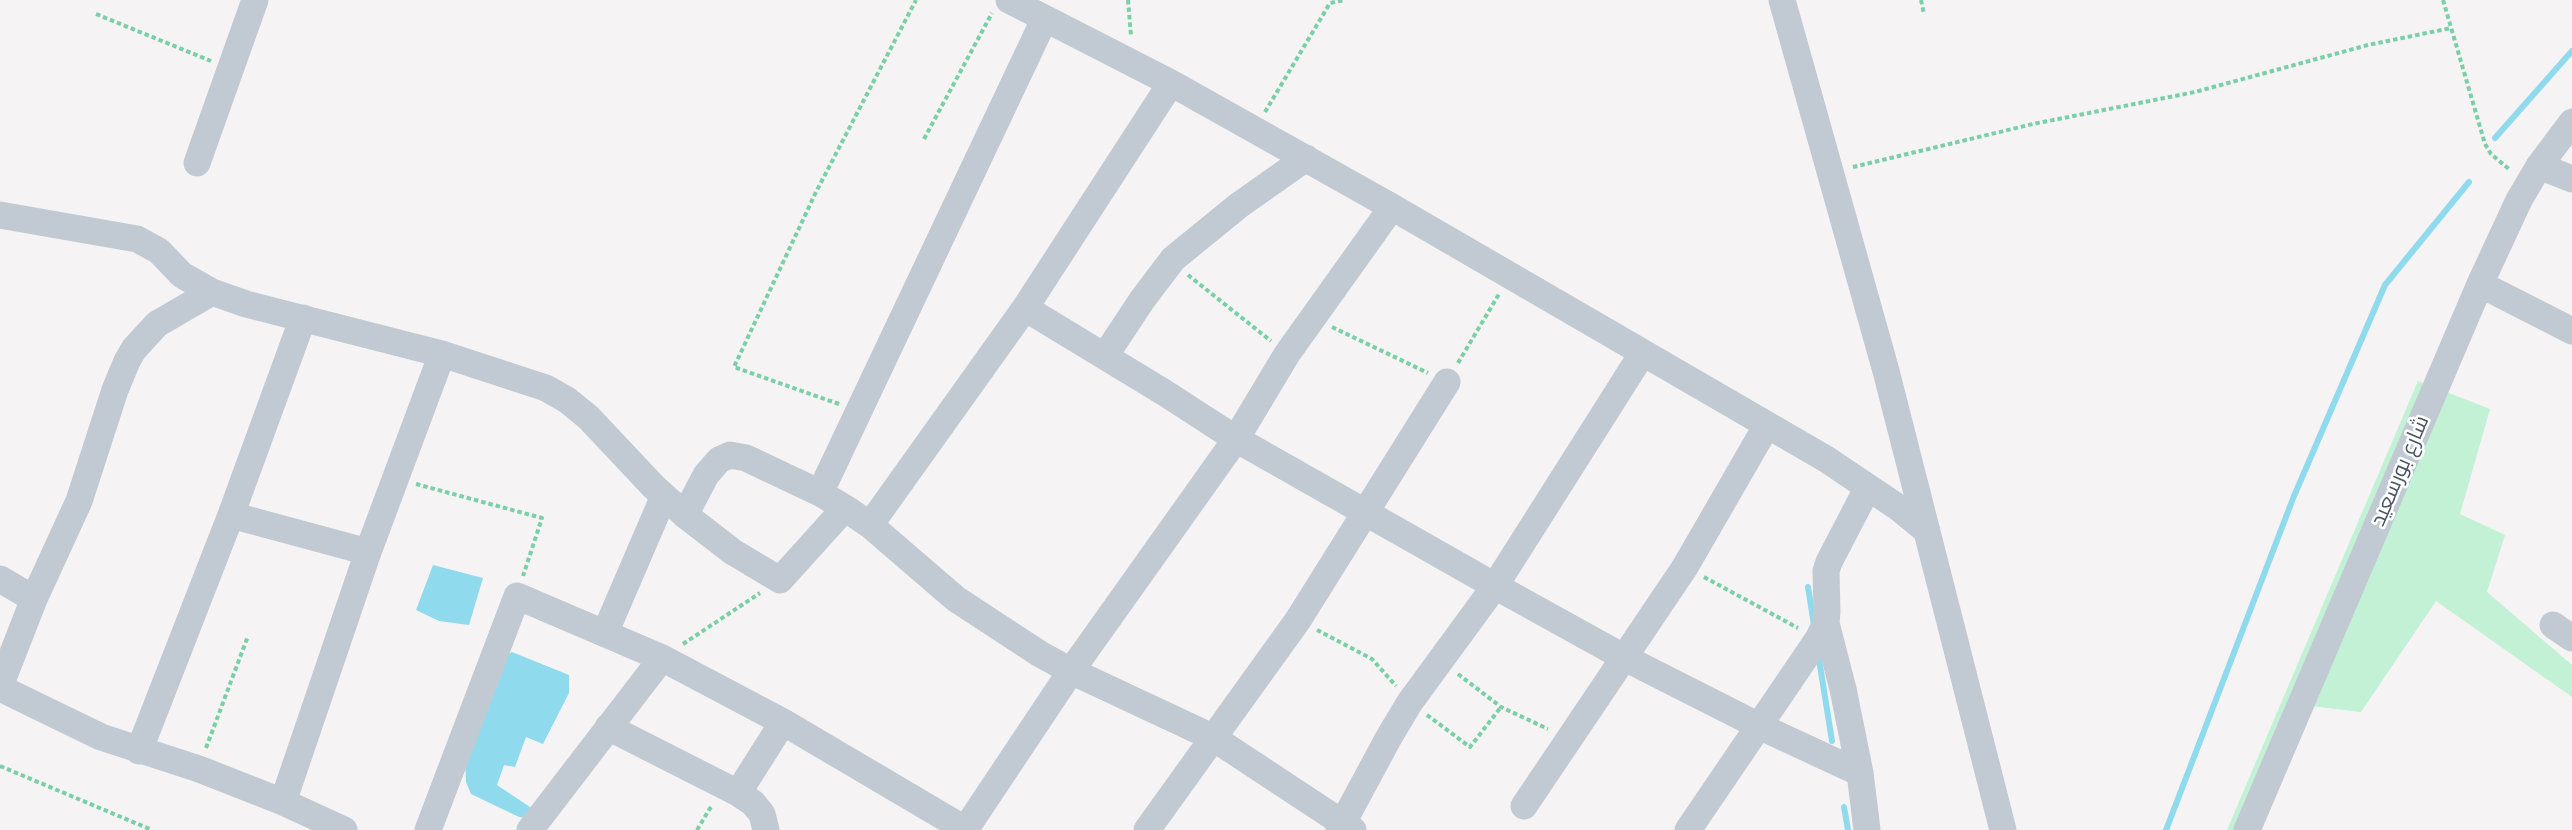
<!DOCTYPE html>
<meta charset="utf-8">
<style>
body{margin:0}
canvas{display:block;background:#f5f3f3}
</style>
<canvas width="2572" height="830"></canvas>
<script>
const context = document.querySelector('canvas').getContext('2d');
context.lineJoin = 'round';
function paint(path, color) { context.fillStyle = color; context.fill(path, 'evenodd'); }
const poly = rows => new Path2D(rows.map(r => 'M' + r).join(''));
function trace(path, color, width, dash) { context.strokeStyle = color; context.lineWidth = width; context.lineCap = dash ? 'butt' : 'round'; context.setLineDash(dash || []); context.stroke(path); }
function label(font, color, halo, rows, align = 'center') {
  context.font = font + ' Mulish,Cairo,sans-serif'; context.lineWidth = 5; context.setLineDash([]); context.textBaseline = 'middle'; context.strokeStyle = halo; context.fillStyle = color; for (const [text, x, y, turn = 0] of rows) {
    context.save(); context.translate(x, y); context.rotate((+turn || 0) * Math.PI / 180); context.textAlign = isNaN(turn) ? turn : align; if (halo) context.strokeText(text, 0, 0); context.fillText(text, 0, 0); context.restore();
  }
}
paint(poly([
 [2418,381,2490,409,2460,514,2505,535,2487,592,2572,665,2572,697,2436,601,2361,712,2311,706,2259,827,2263,830,2227,830]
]), '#c3f1d5');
paint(poly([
 [433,565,483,578,469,625,439,621,416,610],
 [512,652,569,675,569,693,543,744,526,737,515,767,504,765,497,785,530,807,528,818,519,817,471,794,466,782,465,759,498,659]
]), '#90daee');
trace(poly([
 [2495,138,2572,51],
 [1808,587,1814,625],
 [1818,653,1832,741],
 [1844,807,1848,830],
 [2166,830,2294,496,2385,285,2469,182]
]), '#90daee', 6);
trace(poly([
 [1128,0,1131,36],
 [1921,0,1924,14],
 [2443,0,2485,144,2491,154,2510,170],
 [96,14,211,61],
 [1265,112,1330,3,1345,0],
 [924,139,992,13],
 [1853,167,2033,124,2195,92,2368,45,2451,28],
 [1188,275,1271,341],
 [1332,327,1428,373],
 [1458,363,1499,294],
 [839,404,734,367,816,192,916,0],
 [416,484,542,518,523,576],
 [1704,577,1798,628],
 [1317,630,1372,659,1396,686],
 [683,644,760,593],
 [1458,674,1501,707,1548,729],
 [1427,715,1470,747,1501,707],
 [206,748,248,636],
 [0,766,152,830],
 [697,830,712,805]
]), '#7ad0a6', 4, [4.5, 3]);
trace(poly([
 [1009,0,1171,83,1392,207,1826,459,1899,508,1927,531],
 [1782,0,1886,371,2003,830],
 [197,163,255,0],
 [2539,166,2572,179],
 [0,215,137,239,159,251,182,275,212,292,246,304,442,354,546,388,567,400,588,417,654,487,685,515,733,552,780,580,845,508],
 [2480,284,2572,331],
 [1025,308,1165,393,1236,439,1495,586,1625,658,1759,726,1860,773],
 [1105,356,1142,300,1173,259,1238,206,1306,158],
 [820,493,1044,20],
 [231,515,368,552],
 [685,515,706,475,719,460,730,455,746,458,820,493,845,508,870,525,956,599,1040,654,1071,671,1212,737,1353,830],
 [870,525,1025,308,1171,83],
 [0,579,34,599],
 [1826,623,1843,689,1860,773,1867,830],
 [2553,625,2572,638],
 [605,633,664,496],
 [0,686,34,599,79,501,115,390,127,361,134,349,157,324,212,292],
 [0,688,101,737,199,769,283,802,344,830],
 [608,727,738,793,753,803,762,814,766,830],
 [139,751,231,515,303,318],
 [738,793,783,722],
 [283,802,368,552,442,354],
 [1524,806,1685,567,1767,425],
 [428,830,517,596,662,658,783,722,966,830],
 [530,830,662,658],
 [965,830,1071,671,1236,439,1287,354,1392,207],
 [1147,830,1298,620,1447,382],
 [1339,830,1389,737,1410,702,1495,586,1642,354],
 [1688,830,1818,639,1826,623,1827,612,1826,571,1829,562,1868,487],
 [2247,830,2480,284,2519,200,2539,166,2572,122]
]), '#c1cad2', 27);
label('21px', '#4a5661', '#fff', [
 ["شارع بورسعيد",2400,471,-67]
]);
</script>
